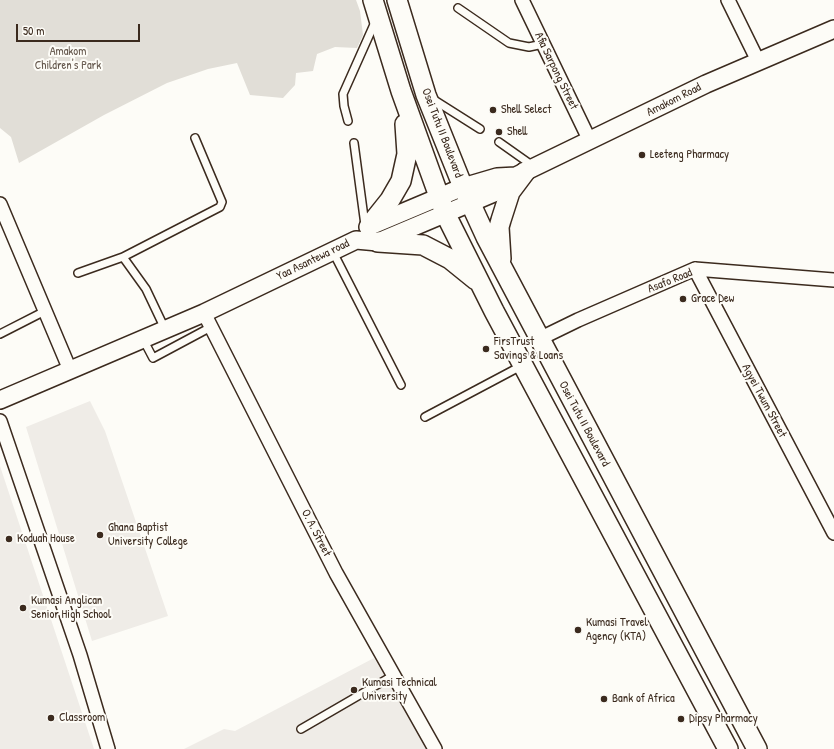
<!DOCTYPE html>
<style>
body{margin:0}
#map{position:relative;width:834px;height:749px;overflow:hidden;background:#fdfcf7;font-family:"Patrick Hand",sans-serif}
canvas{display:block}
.scale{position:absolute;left:16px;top:24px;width:124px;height:18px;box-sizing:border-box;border:2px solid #3b2a1e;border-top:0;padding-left:5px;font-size:12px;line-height:14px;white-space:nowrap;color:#3b2a1e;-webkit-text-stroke:3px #fdfcf7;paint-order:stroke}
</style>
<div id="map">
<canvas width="834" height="749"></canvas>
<div class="scale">50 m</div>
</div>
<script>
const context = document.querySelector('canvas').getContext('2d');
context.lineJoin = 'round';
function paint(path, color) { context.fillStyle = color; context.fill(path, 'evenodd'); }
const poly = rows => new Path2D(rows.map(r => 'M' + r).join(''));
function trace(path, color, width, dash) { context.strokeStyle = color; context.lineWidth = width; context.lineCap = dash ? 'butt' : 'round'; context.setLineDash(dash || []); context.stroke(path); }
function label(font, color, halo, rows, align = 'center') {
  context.font = font + ' "Patrick Hand",sans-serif'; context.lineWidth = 4; context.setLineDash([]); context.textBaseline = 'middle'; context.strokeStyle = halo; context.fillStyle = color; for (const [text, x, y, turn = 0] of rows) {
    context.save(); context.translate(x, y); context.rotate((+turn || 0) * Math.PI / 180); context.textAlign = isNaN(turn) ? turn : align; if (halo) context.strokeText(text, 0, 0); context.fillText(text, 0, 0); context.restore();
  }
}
paint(poly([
 [90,401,105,431,168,616,92,641,26,427],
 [0,466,94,749,0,749],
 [374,658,413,721,427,749,184,749,224,729,235,731]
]), '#efece7');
paint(poly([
 [0,0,356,0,360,11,363,35,357,48,335,47,317,54,313,71,296,73,295,85,283,98,250,95,237,63,208,69,167,83,104,115,19,163,11,137,0,128]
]), '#e1ded7');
const service = poly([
 [458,8,509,43,529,47,543,44],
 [431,98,480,129],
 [348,121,344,106,343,94,376,20],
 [499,142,533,166],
 [354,143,365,225],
 [333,252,401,385],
 [123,257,146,289,165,329],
 [78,273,123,257,220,207,222,202,195,138],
 [0,334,45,311],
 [143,339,153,358,211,327],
 [425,417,523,365],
 [301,729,394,675]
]);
const minor = poly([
 [522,0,590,141],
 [728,0,758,61],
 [0,204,70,370],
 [695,269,834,533],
 [204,313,336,573,435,749],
 [539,339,578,320,695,269,834,280],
 [0,421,80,655,108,749]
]);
const tertiary = poly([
 [368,227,463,187,497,177,516,176],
 [0,400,204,313,356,240,378,242,501,190,516,176,706,84,834,29]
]);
const secondary = poly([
 [373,0,401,91,445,213,494,311,728,749],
 [397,0,426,95,463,187,486,237,757,749],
 [370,225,390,200,401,181,407,154,405,124],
 [378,242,423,245,450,259,476,280],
 [501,259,499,227,501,220,510,192,525,172]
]);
trace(service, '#3b2a1e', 10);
trace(minor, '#3b2a1e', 16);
trace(tertiary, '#3b2a1e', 20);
trace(secondary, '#3b2a1e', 22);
trace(service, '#fdfcf7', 7);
trace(minor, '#fdfcf7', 13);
trace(tertiary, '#fdfcf7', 17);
trace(secondary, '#fdfcf7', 19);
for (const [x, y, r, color] of [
 [493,110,4,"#3b2a1e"],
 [499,132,4,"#3b2a1e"],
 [642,155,4,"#3b2a1e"],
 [683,299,4,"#3b2a1e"],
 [486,349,4,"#3b2a1e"],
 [100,535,4,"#3b2a1e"],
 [9,539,4,"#3b2a1e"],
 [23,608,4,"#3b2a1e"],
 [578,630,4,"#3b2a1e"],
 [354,690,4,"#3b2a1e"],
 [604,699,4,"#3b2a1e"],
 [51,718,4,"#3b2a1e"],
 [681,719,4,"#3b2a1e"]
]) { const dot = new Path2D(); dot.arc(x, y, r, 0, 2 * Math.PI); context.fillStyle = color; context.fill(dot); trace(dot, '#fdfcf7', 1.5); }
label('12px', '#64574c', '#fdfcf7', [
 ["Amakom",68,52],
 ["Children's Park",68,66]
]);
label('12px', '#3b2a1e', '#fdfcf7', [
 ["Afia Sarpong Street",556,71,64],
 ["Amakom Road",674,100,-27],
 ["Osei Tutu II Boulevard",442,133,69],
 ["Yaa Asantewa road",313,260,-26],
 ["Asafo Road",670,281,-22],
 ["Agyei Twum Street",764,401,62],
 ["Osei Tutu II Boulevard",584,424,62],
 ["O. A. Street",316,533,63]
]);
label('12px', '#3b2a1e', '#fdfcf7', [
 ["Shell Select",501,110],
 ["Shell",507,132],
 ["Leeteng Pharmacy",650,155],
 ["Grace Dew",691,299],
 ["FirsTrust",494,342],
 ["Savings & Loans",494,356],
 ["Ghana Baptist",108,528],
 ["University College",108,542],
 ["Koduah House",17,539],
 ["Kumasi Anglican",31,601],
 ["Senior High School",31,615],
 ["Kumasi Travel",586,623],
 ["Agency (KTA)",586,637],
 ["Kumasi Technical",362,683],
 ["University",362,697],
 ["Bank of Africa",612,699],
 ["Classroom",59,718],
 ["Dipsy Pharmacy",689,719]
], 'left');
</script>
